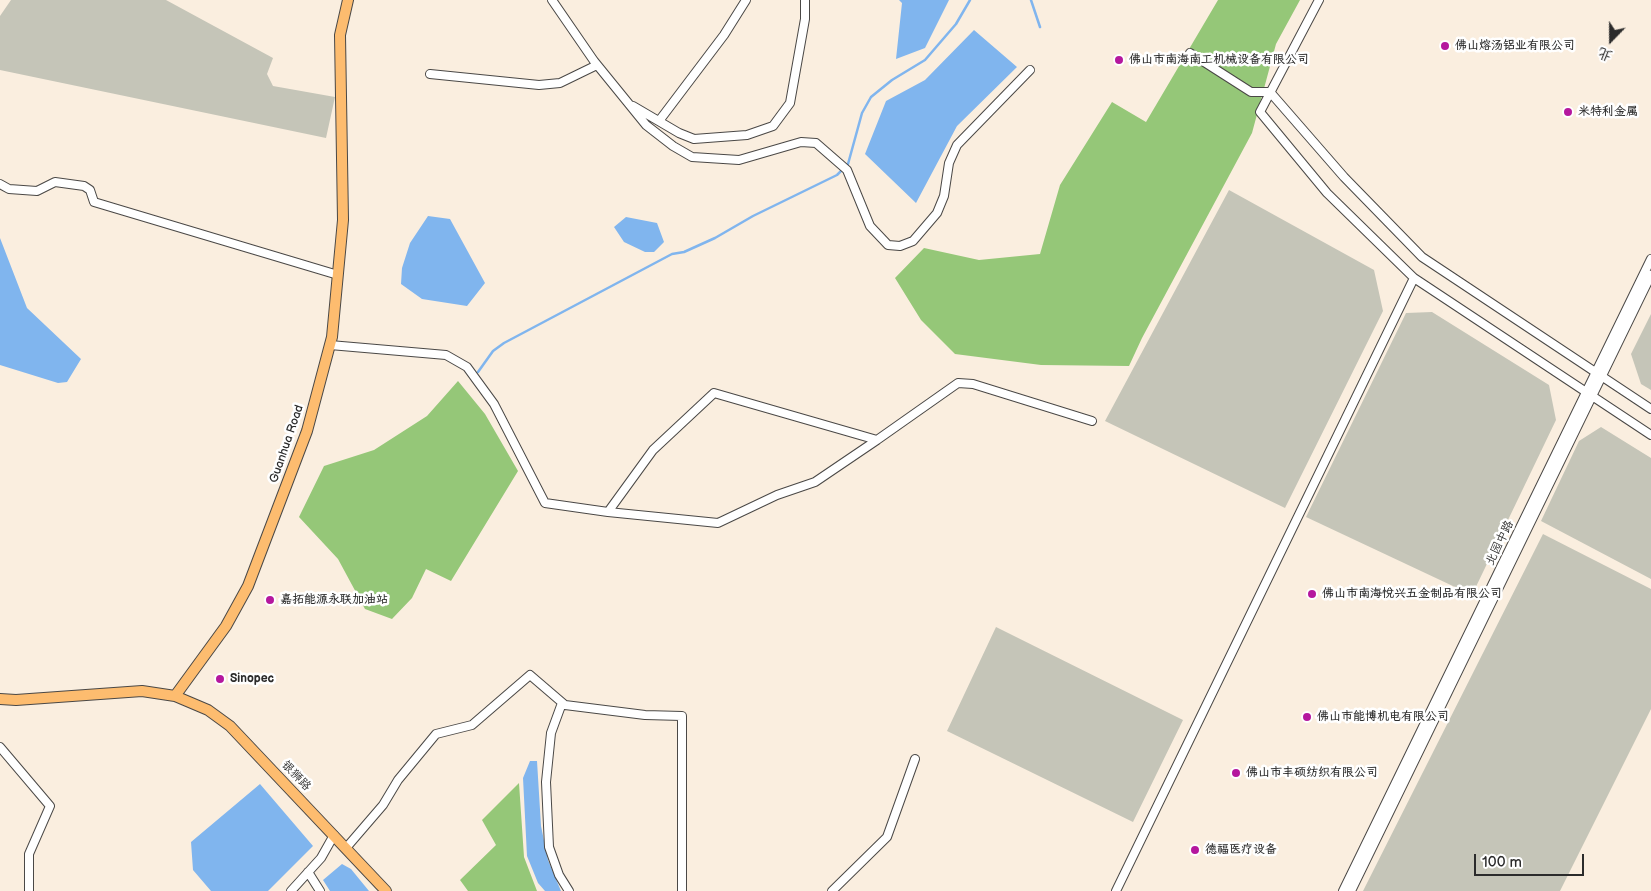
<!DOCTYPE html>
<meta charset="utf-8">
<style>
body{margin:0}
#map{position:relative;width:1651px;height:891px;overflow:hidden;background:#faeedf;font-family:"Balsamiq Sans","LXGW WenKai TC",sans-serif}
canvas{display:block}
.north{position:absolute;left:1586px;top:15px;width:50px;height:50px;-webkit-text-stroke:4px #fff;paint-order:stroke;rotate:202deg;font-size:14px;font-weight:700;line-height:20px;text-align:center;color:#2b2b2b}
.north::after{content:'';display:block;margin:auto;width:18px;height:22px;background:#2b2b2b;clip-path:polygon(50% 0,100% 100%,50% 72%,0 100%)}
.scale{position:absolute;left:1474px;top:854px;width:110px;height:22px;box-sizing:border-box;border:2px solid #2b2b2b;border-top:0;padding-left:6px;font-size:15px;line-height:18px;white-space:nowrap;color:#2b2b2b;-webkit-text-stroke:4px #fff;paint-order:stroke}
</style>
<div id="map">
<canvas width="1651" height="891"></canvas>
<div class="north">北</div>
<div class="scale">100 m</div>
</div>
<script>
const context = document.querySelector('canvas').getContext('2d');
context.lineJoin = 'round';
function paint(path, color) {
  context.fillStyle = color;
  context.fill(path, 'evenodd');
}
function poly(rows) {
  const path = new Path2D();
  for (const r of rows) {
    path.moveTo(r[0], r[1]);
    for (let i = 2; i < r.length; i += 2) path.lineTo(r[i], r[i + 1]);
  }
  return path;
}
function strokePath(path, color, width, dash) {
  context.strokeStyle = color;
  context.lineWidth = width;
  context.lineCap = dash ? 'butt' : 'round';
  context.setLineDash(dash || []);
  context.stroke(path);
}
function drawText(font, color, halo, rows, align = 'center') {
  context.font = font + ' "Balsamiq Sans","LXGW WenKai TC",sans-serif';
  context.lineWidth = 5;
  context.setLineDash([]);
  context.textBaseline = 'middle';
  context.strokeStyle = halo;
  context.fillStyle = color;
  for (const [text, x, y, turn = 0] of rows) {
    context.save();
    context.translate(x, y);
    context.rotate((+turn || 0) * Math.PI / 180);
    context.textAlign = isNaN(turn) ? turn : align;
    if (halo) context.strokeText(text, 0, 0);
    context.fillText(text, 0, 0);
    context.restore();
  }
}
paint(poly([
 [11,0,166,0,273,58,267,74,273,86,335,97,326,138,0,70,0,16],
 [1229,190,1374,270,1383,311,1285,508,1105,421],
 [1432,312,1549,385,1556,420,1472,595,1306,517,1406,313],
 [1651,314,1651,390,1641,384,1631,354],
 [1601,427,1651,458,1651,579,1541,521,1579,441],
 [1543,534,1651,589,1651,709,1560,891,1363,891],
 [996,627,1183,720,1133,822,947,731]
]), '#c5c5b8');
paint(poly([
 [1218,0,1300,0,1276,44,1252,133,1142,338,1129,366,1041,365,955,354,921,320,895,278,924,248,979,260,1040,254,1060,185,1112,102,1146,122],
 [458,381,485,414,518,471,451,581,426,569,412,598,392,619,365,609,338,559,299,517,324,466,374,450,427,416],
 [519,783,524,857,537,891,468,891,460,880,496,845,482,820]
]), '#95c778');
paint(poly([
 [899,0,949,0,925,48,896,59,902,3],
 [974,30,1017,67,957,126,916,203,865,154,886,101,925,80],
 [428,216,450,219,485,283,467,306,422,299,401,284,402,268,410,243],
 [626,217,657,223,664,242,654,252,645,252,624,242,614,227],
 [0,238,27,308,81,359,67,382,58,383,0,365],
 [530,761,537,761,541,826,548,860,561,891,545,891,538,883,527,856,523,778],
 [260,784,313,846,268,891,211,891,193,870,191,842],
 [342,864,351,869,369,891,330,891,323,880]
]), '#80b5ee');
strokePath(poly([
 [1031,0,1040,27],
 [478,372,493,351,504,343,672,254,684,252,715,238,753,216,837,175,848,164,862,113,871,97,892,80,925,60,956,24,970,0]
]), '#80b5ee', 2.5);
const minor = poly([
 [552,0,594,61,646,125,673,146,692,157,739,160,801,142,816,143,847,170,870,226,888,245,900,246,913,241,937,213,944,196,949,163,957,145,1030,70],
 [1319,0,1260,112,1327,193,1414,278,1651,435],
 [1190,53,1251,92,1270,92,1344,177,1422,257,1651,409],
 [430,74,539,85,560,83,597,65],
 [633,106,679,133,694,139,747,135,773,126,790,103,805,19,805,0],
 [659,121,724,35,746,0],
 [0,184,9,189,37,191,55,182,84,186,90,190,94,202,338,275],
 [330,345,446,355,467,367,494,404,545,503,608,512,653,450,714,393,877,440,958,383,973,384,1092,421],
 [608,512,718,523,777,495,815,482,877,440],
 [562,703,551,733,546,782,549,847,559,875,569,891],
 [0,747,50,806,29,854,29,891],
 [346,848,383,805,398,780,436,734,472,725,530,675,565,705,645,715,682,716,682,891],
 [308,872,320,891],
 [291,891,321,858,334,835],
 [832,891,887,837,915,759],
 [1116,891,1414,278],
 [1343,891,1651,259],
 [1351,891,1651,275]
]);
const major = poly([
 [175,696,226,626,248,586,307,431,332,337,343,220,340,35,348,0],
 [0,699,16,700,142,691,175,696,208,710,230,726,386,891]
]);
strokePath(minor, '#4a4846', 10);
strokePath(major, '#4a4846', 12);
strokePath(minor, '#fff', 8);
strokePath(major, '#fdbc6f', 10);
for (const [x, y, r, color] of [
 [1445,46,5,"#b5179e"],
 [1119,60,5,"#b5179e"],
 [1568,112,5,"#b5179e"],
 [1312,594,5,"#b5179e"],
 [270,600,5,"#b5179e"],
 [220,679,5,"#b5179e"],
 [1307,717,5,"#b5179e"],
 [1236,773,5,"#b5179e"],
 [1195,850,5,"#b5179e"]
]) {
  const dot = new Path2D();
  dot.arc(x, y, r, 0, 2 * Math.PI);
  context.fillStyle = color;
  context.fill(dot);
  strokePath(dot, '#fff', 2);
}
drawText('bold 12px', '#2b2b2b', '#fff', [
 ["佛山熔汤铝业有限公司",1455,46],
 ["佛山市南海南工机械设备有限公司",1129,60],
 ["米特利金属",1578,112],
 ["佛山市南海悦兴五金制品有限公司",1322,594],
 ["嘉拓能源永联加油站",280,600],
 ["Sinopec",230,679],
 ["佛山市能博机电有限公司",1317,717],
 ["佛山市丰硕纺织有限公司",1246,773],
 ["德福医疗设备",1205,850]
], 'left');
drawText('12px', '#2b2b2b', '#fff', [
 ["Guanhua Road",287,444,-71],
 ["北园中路",1500,543,-64],
 ["银狮路",296,776,46]
]);
</script>
